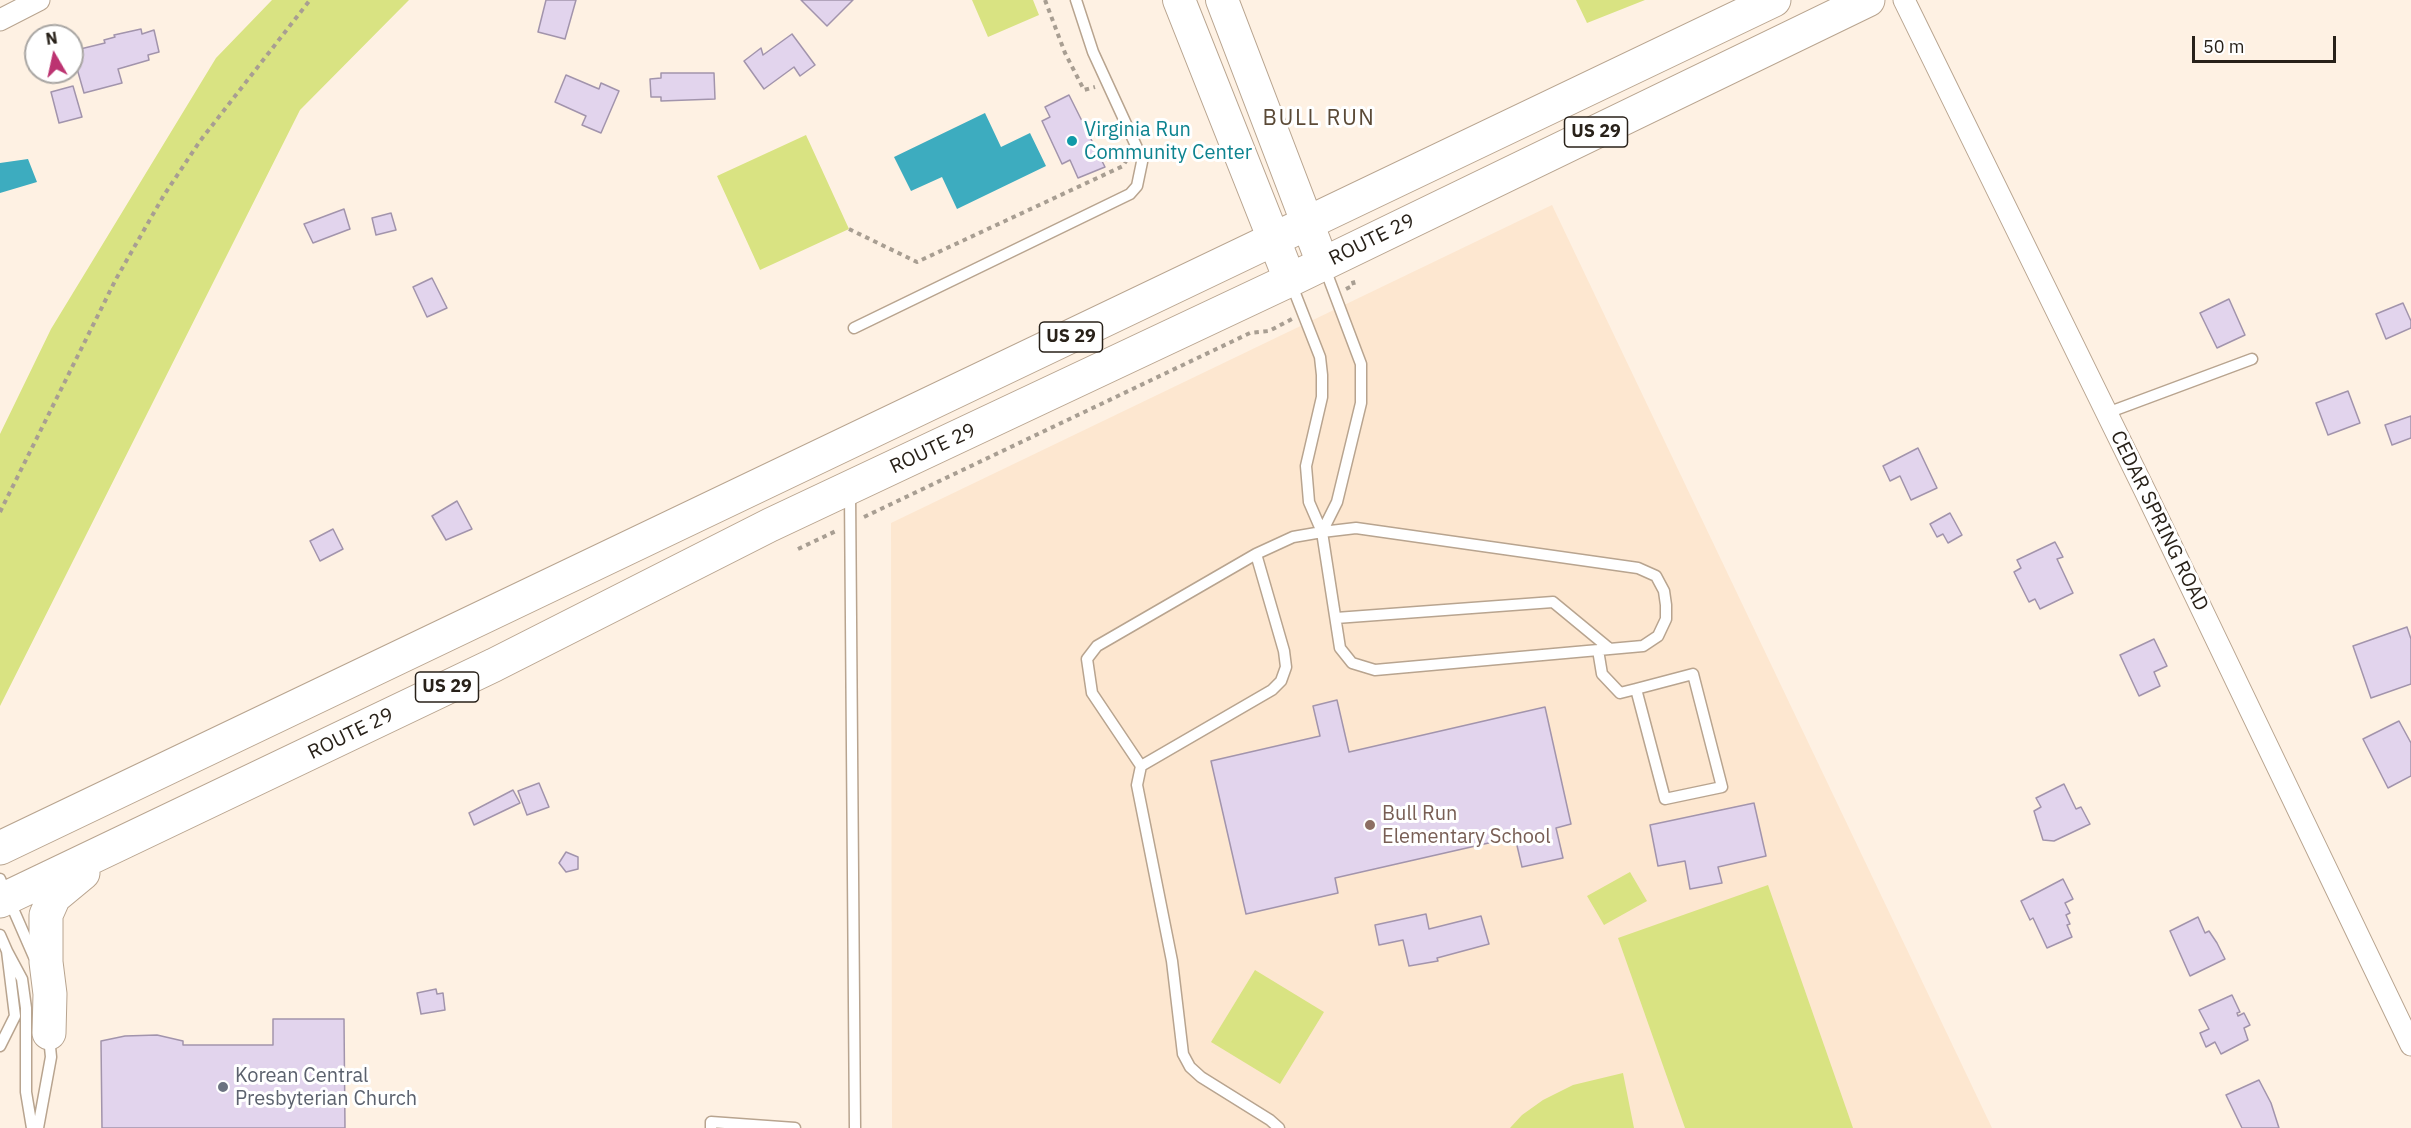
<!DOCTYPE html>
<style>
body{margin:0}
#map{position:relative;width:2411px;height:1128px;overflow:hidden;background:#fef1e3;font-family:"IBM Plex Sans",sans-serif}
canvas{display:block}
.north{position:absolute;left:24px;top:24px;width:60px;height:60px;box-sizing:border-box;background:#fff;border:2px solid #a9a6a3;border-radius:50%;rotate:351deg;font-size:16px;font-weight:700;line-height:24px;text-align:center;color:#282119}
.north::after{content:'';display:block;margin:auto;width:21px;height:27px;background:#bc3371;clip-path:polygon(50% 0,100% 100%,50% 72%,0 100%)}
.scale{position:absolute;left:2192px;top:36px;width:144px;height:27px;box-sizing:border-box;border:3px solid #282119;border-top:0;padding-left:8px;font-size:18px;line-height:21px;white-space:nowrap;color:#282119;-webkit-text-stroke:4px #fff;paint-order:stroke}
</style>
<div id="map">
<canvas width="2411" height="1128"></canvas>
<div class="north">N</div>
<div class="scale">50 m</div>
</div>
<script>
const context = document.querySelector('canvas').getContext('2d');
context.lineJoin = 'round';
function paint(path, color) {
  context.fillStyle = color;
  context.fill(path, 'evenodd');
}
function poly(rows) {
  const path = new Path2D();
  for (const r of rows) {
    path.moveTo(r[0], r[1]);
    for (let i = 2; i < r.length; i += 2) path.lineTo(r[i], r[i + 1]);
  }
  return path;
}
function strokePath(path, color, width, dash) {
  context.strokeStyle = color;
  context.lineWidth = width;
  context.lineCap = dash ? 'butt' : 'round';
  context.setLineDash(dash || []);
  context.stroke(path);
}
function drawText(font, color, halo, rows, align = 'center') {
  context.font = font + ' "IBM Plex Sans",sans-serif';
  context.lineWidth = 6;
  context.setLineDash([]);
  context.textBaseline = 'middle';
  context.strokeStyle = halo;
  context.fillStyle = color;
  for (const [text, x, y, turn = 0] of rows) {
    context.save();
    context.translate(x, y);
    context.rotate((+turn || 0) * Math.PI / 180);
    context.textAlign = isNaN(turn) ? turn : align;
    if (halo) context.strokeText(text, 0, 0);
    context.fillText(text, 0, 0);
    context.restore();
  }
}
paint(poly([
 [1552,205,1992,1128,892,1128,891,523]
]), '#fde7d0');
paint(poly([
 [272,0,409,0,300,110,0,706,0,434,51,329,216,58],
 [972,0,1033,0,1039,15,988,37],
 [1576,0,1645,0,1587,23],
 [806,135,849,229,760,270,717,176],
 [1630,872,1647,901,1604,925,1587,896],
 [1768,885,1853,1128,1685,1128,1618,938],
 [1255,970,1324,1012,1280,1084,1211,1042],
 [1623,1073,1634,1128,1510,1128,1522,1115,1543,1100,1573,1085]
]), '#d9e382');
paint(poly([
 [985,113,1001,147,1030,133,1046,166,957,209,942,177,911,191,894,157],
 [28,159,37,182,0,193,0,163]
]), '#3dacbf');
const building = poly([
 [546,0,576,0,565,39,538,32,546,0],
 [801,0,853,0,827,26,801,0],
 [141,29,142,34,154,30,159,52,148,55,149,60,118,69,122,83,84,93,72,51,105,43,104,40,115,37,114,35,141,29],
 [792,34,815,65,800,76,794,67,764,89,744,61,761,48,763,55,792,34],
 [661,73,714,73,715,99,661,101,661,97,651,97,650,79,661,78,661,73],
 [566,75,599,89,601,83,619,91,601,133,582,125,586,116,555,102,566,75],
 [73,86,82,117,59,123,51,92,73,86],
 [1069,95,1105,167,1078,178,1070,160,1062,164,1042,121,1050,117,1045,107,1069,95],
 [344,209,350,229,313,243,304,224,344,209],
 [391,213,396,230,376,235,372,218,391,213],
 [432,278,447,308,427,317,413,287,432,278],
 [2229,299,2245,335,2217,348,2200,313,2229,299],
 [2403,303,2411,321,2411,328,2386,339,2376,314,2403,303],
 [2348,391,2360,423,2328,435,2316,403,2348,391],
 [2411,416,2411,438,2392,445,2385,425,2411,416],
 [1918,448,1937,488,1911,500,1900,476,1890,481,1883,466,1918,448],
 [457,501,472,529,446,540,432,516,457,501],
 [1950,513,1962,535,1948,543,1943,534,1937,537,1930,524,1950,513],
 [333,529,343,549,320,561,310,541,333,529],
 [2055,542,2063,557,2057,559,2073,593,2040,609,2035,599,2029,602,2014,572,2021,568,2017,560,2055,542],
 [2407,627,2411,639,2411,684,2371,698,2353,646,2407,627],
 [2154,639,2167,666,2154,672,2160,686,2139,696,2120,655,2154,639],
 [1337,700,1349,752,1545,707,1571,824,1556,828,1563,858,1522,867,1515,837,1335,878,1338,893,1246,914,1211,761,1320,736,1313,706,1337,700],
 [2399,721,2411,743,2411,776,2388,788,2363,739,2399,721],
 [539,783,549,807,527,815,518,791,539,783],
 [2064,784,2076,809,2081,807,2090,824,2054,841,2043,840,2034,811,2041,807,2036,798,2064,784],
 [513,790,520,803,474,825,469,813,513,790],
 [1754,803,1766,856,1718,867,1722,883,1690,889,1685,861,1658,866,1650,825,1754,803],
 [566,852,578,857,578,869,566,872,559,863,566,852],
 [2063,879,2073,899,2065,903,2070,913,2066,915,2070,924,2067,925,2072,937,2047,948,2033,918,2030,920,2021,901,2063,879],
 [1426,914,1429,929,1481,916,1489,944,1437,958,1438,961,1409,966,1403,940,1379,945,1375,925,1426,914],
 [2198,917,2205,933,2209,931,2217,943,2225,959,2190,976,2170,931,2198,917],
 [436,989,437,994,443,993,445,1010,421,1014,417,993,436,989],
 [2232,995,2240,1012,2237,1013,2238,1016,2244,1013,2250,1025,2244,1028,2248,1040,2221,1054,2215,1042,2206,1047,2200,1033,2209,1029,2199,1010,2232,995],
 [273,1019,344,1019,345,1128,102,1128,101,1041,125,1036,157,1035,183,1041,183,1045,273,1045,273,1019],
 [2259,1080,2271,1103,2279,1128,2242,1128,2226,1095,2259,1080]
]);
paint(building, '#e2d4ed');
strokePath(building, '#a294ac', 1.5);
const service = poly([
 [854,328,1130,194,1137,186,1142,162,1138,150,1093,52,1076,0],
 [2107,413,2252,359],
 [850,492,855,1128],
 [1322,532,1337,502,1361,403,1361,364,1324,266],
 [1336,618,1553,602,1610,649],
 [1598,650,1602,674,1620,693,1636,689,1693,674,1722,787,1665,799,1636,689],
 [1141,766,1272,690,1281,681,1286,667,1284,651,1256,554],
 [0,879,34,957],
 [0,935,7,951,15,1016,0,1046],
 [7,951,22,979,26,1008,26,1092,32,1128],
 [38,1128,51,1057,49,1037],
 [711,1128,711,1122,795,1128],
 [1279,1128,1270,1120,1201,1077,1190,1067,1183,1054,1172,961,1137,785,1141,766,1092,693,1087,659,1097,646,1256,554,1293,537,1322,532,1356,528,1638,568,1656,576,1664,591,1666,605,1666,619,1658,636,1643,646,1375,670,1352,663,1340,648,1322,532,1309,502,1306,466,1322,397,1322,375,1320,357,1291,283]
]);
const minor = poly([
 [1904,0,2145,491,2411,1045],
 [0,20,39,0]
]);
const secondary = poly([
 [1179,0,1290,280],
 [1222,0,1323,264]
]);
const primary = poly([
 [0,848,1774,0],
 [0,901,494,665,770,525,1290,280,1868,0],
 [49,1033,50,994,46,962,46,915,54,897,83,873]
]);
strokePath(service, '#b8a48f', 13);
strokePath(minor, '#b8a48f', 23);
strokePath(secondary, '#b8a48f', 34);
strokePath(primary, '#b8a48f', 35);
strokePath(poly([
 [1045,0,1065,53,1084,90,1095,87],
 [849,229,917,262,1123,166,1126,161],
 [1346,289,1354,285,1352,278],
 [0,512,116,279,164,195,200,141,310,0],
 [864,517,1250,333,1269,331,1292,319],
 [798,549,836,531]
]), '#a89e92', 4, [4.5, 4.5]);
strokePath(service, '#fff', 10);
strokePath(minor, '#fff', 21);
strokePath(secondary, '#fff', 32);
strokePath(primary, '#fff', 33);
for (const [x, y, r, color] of [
 [1072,141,6,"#0f9aa8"],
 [1370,825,6,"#8d6e63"],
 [223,1087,6,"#6b7280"]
]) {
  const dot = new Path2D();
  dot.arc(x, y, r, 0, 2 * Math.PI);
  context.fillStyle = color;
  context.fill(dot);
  strokePath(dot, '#fff', 2);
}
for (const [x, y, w] of [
 [1596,132,63],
 [1071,337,63],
 [447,687,63]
]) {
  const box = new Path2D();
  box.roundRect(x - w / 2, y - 15, w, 30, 4.5);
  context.fillStyle = '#fff';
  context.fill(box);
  strokePath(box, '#282119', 1.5);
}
drawText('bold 18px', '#282119', null, [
 ["US 29",1596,132],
 ["US 29",1071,337],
 ["US 29",447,687]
]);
drawText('20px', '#0d838f', '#fff', [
 ["Virginia Run",1084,130],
 ["Community Center",1084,153]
], 'left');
drawText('20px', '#282119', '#fff', [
 ["ROUTE 29",1372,240,-26],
 ["ROUTE 29",933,449,-25],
 ["CEDAR SPRING ROAD",2159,521,64],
 ["ROUTE 29",351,734,-26]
]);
drawText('20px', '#785e54', '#fff', [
 ["Bull Run",1382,814],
 ["Elementary School",1382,837]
], 'left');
drawText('20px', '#5b616d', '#fff', [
 ["Korean Central",235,1076],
 ["Presbyterian Church",235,1099]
], 'left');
context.letterSpacing = '1.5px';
drawText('22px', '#5b4a37', '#fff', [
 ["BULL RUN",1319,119]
]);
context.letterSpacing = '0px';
</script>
